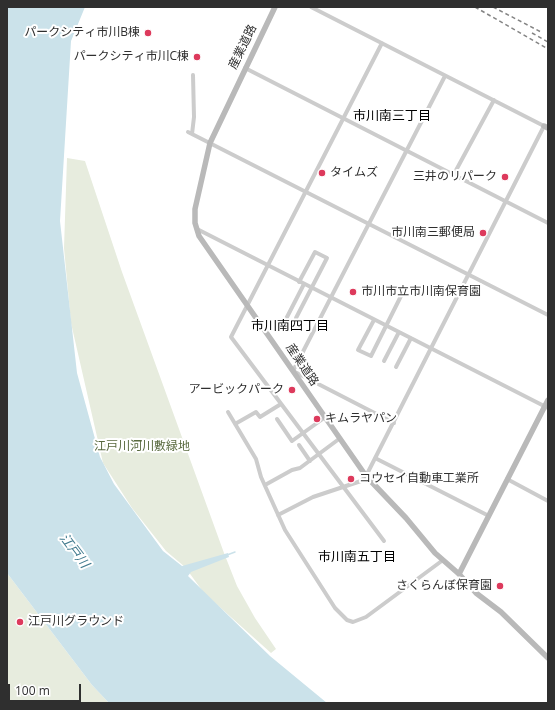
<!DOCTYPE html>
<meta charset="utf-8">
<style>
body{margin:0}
#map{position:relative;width:555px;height:710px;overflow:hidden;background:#fff;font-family:"Open Sans",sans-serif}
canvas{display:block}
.frame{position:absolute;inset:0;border:8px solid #2f2f2f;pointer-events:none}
.scale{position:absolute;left:8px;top:684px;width:73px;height:18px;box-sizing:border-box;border:2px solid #2f2f2f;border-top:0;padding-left:5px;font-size:12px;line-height:14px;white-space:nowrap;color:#2f2f2f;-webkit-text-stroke:3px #fff;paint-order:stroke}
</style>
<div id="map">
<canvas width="555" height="710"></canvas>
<div class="frame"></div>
<div class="scale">100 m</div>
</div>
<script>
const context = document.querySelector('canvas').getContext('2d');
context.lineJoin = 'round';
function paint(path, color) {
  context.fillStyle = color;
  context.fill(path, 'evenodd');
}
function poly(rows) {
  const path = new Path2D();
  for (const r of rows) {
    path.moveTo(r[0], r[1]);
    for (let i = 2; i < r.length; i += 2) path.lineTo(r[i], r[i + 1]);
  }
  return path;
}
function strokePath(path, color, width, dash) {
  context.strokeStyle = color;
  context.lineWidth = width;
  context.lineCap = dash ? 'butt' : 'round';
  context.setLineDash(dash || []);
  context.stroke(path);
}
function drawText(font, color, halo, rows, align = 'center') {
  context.font = font + ' "Open Sans","Noto Sans JP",sans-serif';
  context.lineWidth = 4;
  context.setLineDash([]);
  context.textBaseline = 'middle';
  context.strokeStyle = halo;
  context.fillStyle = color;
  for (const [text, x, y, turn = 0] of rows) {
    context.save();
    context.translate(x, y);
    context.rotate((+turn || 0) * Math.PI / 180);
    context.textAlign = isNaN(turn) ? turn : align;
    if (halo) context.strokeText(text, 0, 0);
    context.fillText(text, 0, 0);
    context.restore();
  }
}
paint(poly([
 [67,158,85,161,122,272,224,553,237,586,255,618,276,649,271,653,204,593,185,567,166,551,132,508,103,463,71,323,64,248],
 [7,573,92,685,109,703,7,703]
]), '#e7ecde');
paint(poly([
 [7,7,85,7,71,41,60,221,77,373,100,457,114,484,163,551,182,566,228,553,229,557,191,572,188,576,270,656,327,703,109,703,92,685,7,573]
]), '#cbe2ea');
strokePath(poly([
 [227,555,235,552]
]), '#cbe2ea', 1.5);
strokePath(poly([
 [382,43,231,337,384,541],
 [245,68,548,223],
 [188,132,548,315],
 [192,134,194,117,193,75],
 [454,174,494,100],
 [197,229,548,408],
 [296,318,327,258,315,252,299,282],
 [286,319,304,284],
 [374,320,358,350,371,356,401,296],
 [384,361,399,332],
 [396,367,411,338],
 [228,412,256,459,261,477,285,530,335,608,347,620,353,622,366,617,443,560],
 [277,419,292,441,324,418],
 [394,423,293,371,445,76],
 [235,424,256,412,260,417,281,404],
 [299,445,310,461],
 [375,458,489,516],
 [507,479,548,501],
 [265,485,292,470,300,468,339,439],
 [278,515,313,497,361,481,366,476,544,126,311,7]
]), '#ccc', 4);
strokePath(poly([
 [275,7,210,143,195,209,195,223,199,236,366,476,406,518,435,553,459,574,476,593,501,612,548,658],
 [544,126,548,128],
 [459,574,548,400]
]), '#b9b9b9', 5.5);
strokePath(poly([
 [475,7,548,49],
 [493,7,541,32],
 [532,33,548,42]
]), '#848484', 1.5, [4, 3]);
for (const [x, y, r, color] of [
 [148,33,4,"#dd3a5c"],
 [197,57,4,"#dd3a5c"],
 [322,173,4,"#dd3a5c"],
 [505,177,4,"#dd3a5c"],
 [483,233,4,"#dd3a5c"],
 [353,292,4,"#dd3a5c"],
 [292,390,4,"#dd3a5c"],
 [317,419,4,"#dd3a5c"],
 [351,479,4,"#dd3a5c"],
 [500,586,4,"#dd3a5c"],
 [20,622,4,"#dd3a5c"]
]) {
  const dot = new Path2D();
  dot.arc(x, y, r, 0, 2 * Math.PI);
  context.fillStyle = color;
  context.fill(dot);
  strokePath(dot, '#fff', 1.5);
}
drawText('12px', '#2f2f2f', '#fff', [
 ["パークシティ市川B棟",140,33],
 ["パークシティ市川C棟",189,57],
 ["タイムズ",330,173,"left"],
 ["三井のリパーク",497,177],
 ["市川南三郵便局",475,233],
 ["市川市立市川南保育園",361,292,"left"],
 ["アービックパーク",284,390],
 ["キムラヤパン",325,419,"left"],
 ["コウセイ自動車工業所",359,479,"left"],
 ["さくらんぼ保育園",492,586],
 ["江戸川グラウンド",28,622,"left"]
], 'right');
drawText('12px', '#2f2f2f', '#fff', [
 ["産業道路",243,47,-64],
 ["産業道路",302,365,56]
]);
drawText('12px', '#58693e', '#fff', [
 ["江戸川河川敷緑地",142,447]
]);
drawText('13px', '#000', '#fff', [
 ["市川南三丁目",392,116],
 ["市川南四丁目",290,326],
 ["市川南五丁目",357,557]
]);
drawText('italic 13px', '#417a8e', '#fff', [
 ["江戸川",74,551,53]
]);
</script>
